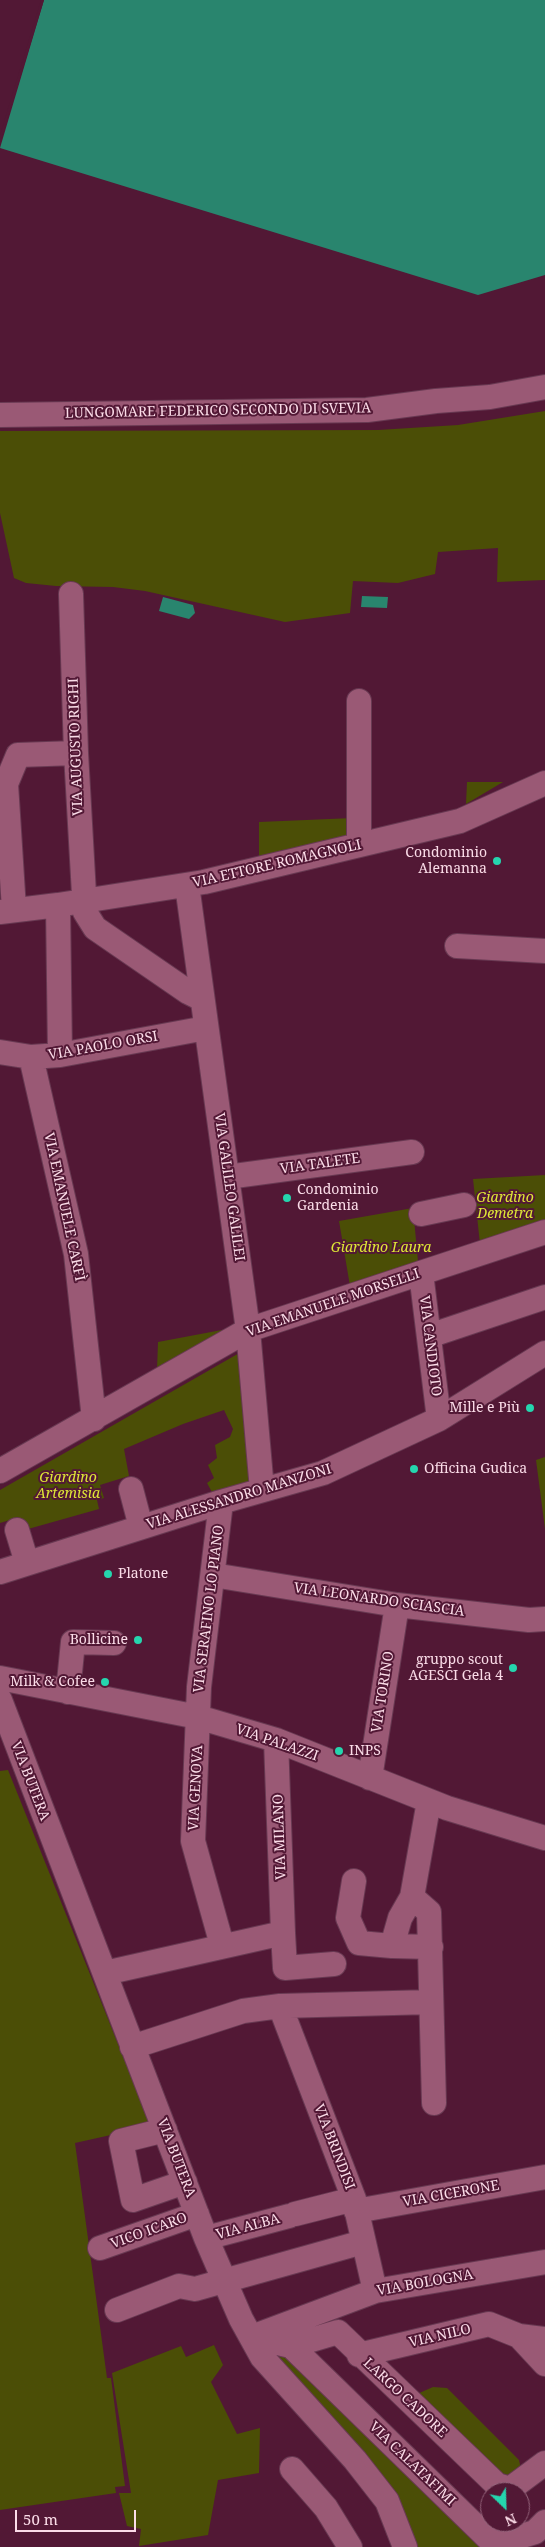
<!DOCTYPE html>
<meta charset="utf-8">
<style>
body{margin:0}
#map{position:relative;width:545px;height:2547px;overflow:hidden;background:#521835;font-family:"Noto Serif",serif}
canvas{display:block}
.north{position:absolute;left:480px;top:2482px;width:50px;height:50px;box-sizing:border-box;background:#521835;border:1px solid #96667d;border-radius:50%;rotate:156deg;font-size:14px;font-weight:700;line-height:20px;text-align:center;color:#fbdce8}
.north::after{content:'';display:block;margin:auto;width:18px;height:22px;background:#25d5ae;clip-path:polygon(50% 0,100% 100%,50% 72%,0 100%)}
.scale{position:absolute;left:15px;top:2510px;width:121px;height:22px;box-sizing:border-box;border:2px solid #fbdce8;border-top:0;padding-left:6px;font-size:15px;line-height:18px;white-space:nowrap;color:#fbdce8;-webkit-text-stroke:4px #521835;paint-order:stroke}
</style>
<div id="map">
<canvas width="545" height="2547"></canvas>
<div class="north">N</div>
<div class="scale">50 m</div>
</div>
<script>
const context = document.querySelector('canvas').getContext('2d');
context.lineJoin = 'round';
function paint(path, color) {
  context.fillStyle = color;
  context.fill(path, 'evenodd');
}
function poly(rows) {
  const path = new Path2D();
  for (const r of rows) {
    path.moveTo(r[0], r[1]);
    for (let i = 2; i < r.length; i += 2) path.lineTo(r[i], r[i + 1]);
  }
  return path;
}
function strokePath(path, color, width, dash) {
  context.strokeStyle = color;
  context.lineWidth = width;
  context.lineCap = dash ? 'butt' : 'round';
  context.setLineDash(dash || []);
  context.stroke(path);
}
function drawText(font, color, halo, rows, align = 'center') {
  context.font = font + ' "Noto Serif",serif';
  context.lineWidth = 4;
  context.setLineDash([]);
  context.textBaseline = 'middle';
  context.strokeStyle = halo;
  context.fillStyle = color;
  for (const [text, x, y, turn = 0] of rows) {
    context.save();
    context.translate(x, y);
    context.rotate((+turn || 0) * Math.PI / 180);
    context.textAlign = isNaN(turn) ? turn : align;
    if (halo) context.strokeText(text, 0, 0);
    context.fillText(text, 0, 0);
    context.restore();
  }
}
paint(poly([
 [545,411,545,580,497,582,498,548,438,552,435,574,398,583,353,581,350,613,285,622,145,591,113,587,56,586,26,583,14,578,0,513,0,431,378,430,458,425],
 [467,782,503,782,466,804],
 [353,818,353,834,259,856,259,822],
 [545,1175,545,1226,480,1244,473,1179],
 [413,1208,419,1272,351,1292,339,1221],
 [227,1329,157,1370,158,1342],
 [241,1352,253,1485,213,1494,207,1483,214,1478,208,1465,217,1458,215,1445,230,1437,233,1429,224,1410,183,1424,124,1449,129,1476,100,1485,104,1498,97,1500,99,1509,21,1531,10,1520,0,1523,0,1490],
 [545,1457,545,1529,536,1460],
 [8,1770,151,2126,75,2143,107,2378,111,2378,125,2486,115,2487,116,2493,0,2510,0,1771],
 [214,2345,223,2365,211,2382,237,2434,260,2428,259,2473,218,2480,208,2535,139,2546,141,2529,127,2526,119,2493,131,2493,112,2373,181,2346,186,2357],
 [288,2352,484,2547,417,2547,393,2488,277,2363,280,2355],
 [433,2387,447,2388,519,2460,522,2474,501,2479,417,2394]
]), '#4b4e06');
paint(poly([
 [44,0,545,0,545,275,478,295,0,148],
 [362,596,388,597,387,608,361,607],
 [163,597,193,605,195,613,189,619,159,611]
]), '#29856e');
paint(poly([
 [41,0,44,0,0,144,0,135]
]), '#521835');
const minor = poly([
 [0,415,367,410,436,401,490,397,545,387],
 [71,594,76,753,85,912,95,928,188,992,202,999],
 [359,701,359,845],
 [187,885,248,1330,262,1490],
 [58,905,60,1055],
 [14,909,6,784,18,755,76,753],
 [0,912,58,905,204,882,460,821,545,783],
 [457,946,545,951],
 [0,1052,31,1057,60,1055,206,1028],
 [31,1057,76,1254,94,1419],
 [227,1177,412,1152],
 [421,1214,464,1205],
 [421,1273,439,1419],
 [429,1336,545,1297],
 [0,1471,248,1330,545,1232],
 [131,1489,141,1527],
 [221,1502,199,1687,193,1841,222,1945],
 [17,1530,27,1563],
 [0,1572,221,1502,323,1473,439,1419,545,1353],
 [213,1575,397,1605,529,1620,545,1619],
 [0,1678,198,1717,276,1740,447,1808,545,1838],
 [68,1692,73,1642,114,1643],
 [0,1700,206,2238,241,2319,262,2357,355,2460,387,2501,405,2547],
 [370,1778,397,1605],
 [429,1801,412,1897,429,1912,434,2103],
 [354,1881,348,1918,359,1943,392,1946],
 [412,1897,400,1918,392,1946,431,1947],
 [283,1933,285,1968,334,1964],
 [105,1973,283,1933,276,1740],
 [280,2006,354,2199,375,2291],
 [132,2047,243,2011,280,2006,431,2002],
 [165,2130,121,2141,133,2200,185,2182],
 [356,2211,545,2177],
 [295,2214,354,2199],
 [206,2238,289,2216],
 [100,2248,197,2214],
 [117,2310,179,2286,195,2289,363,2242],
 [519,2336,545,2364],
 [252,2337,291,2346,338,2332,497,2485,510,2489,545,2463],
 [252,2337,375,2291,545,2262],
 [291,2346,490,2540,516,2538,535,2532,545,2522],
 [359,2355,489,2324,519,2336,545,2339],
 [292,2469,326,2508,350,2547]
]);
strokePath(minor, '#683952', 26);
strokePath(minor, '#9a5975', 24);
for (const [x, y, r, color] of [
 [497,861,5,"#25d5ae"],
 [287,1198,5,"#25d5ae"],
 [530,1408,5,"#25d5ae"],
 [414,1469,5,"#25d5ae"],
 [108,1574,5,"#25d5ae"],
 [138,1640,5,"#25d5ae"],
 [513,1668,5,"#25d5ae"],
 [105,1682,5,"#25d5ae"],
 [339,1751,5,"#25d5ae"]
]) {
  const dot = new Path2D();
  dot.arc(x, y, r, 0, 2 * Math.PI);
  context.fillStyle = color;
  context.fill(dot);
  strokePath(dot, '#521835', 2);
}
drawText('14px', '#fbdce8', '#521835', [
 ["LUNGOMARE FEDERICO SECONDO DI SVEVIA",218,411,-1],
 ["VIA AUGUSTO RIGHI",76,747,-92],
 ["VIA ETTORE ROMAGNOLI",277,864,-13],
 ["VIA PAOLO ORSI",103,1046,-10],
 ["VIA TALETE",320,1164,-8],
 ["VIA GALILEO GALILEI",229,1187,82],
 ["VIA EMANUELE CARFÌ",64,1207,78],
 ["VIA EMANUELE MORSELLI",333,1303,-19],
 ["VIA CANDIOTO",430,1346,83],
 ["VIA ALESSANDRO MANZONI",239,1497,-17],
 ["VIA LEONARDO SCIASCIA",379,1600,8],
 ["VIA SERAFINO LO PIANO",209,1609,-83],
 ["VIA TORINO",383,1692,-81],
 ["VIA PALAZZI",277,1743,19],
 ["VIA BUTERA",30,1781,69],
 ["VIA GENOVA",196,1788,-87],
 ["VIA MILANO",280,1837,-92],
 ["VIA BRINDISI",334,2147,69],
 ["VIA BUTERA",176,2158,69],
 ["VIA CICERONE",451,2194,-10],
 ["VIA ALBA",248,2227,-15],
 ["VICO ICARO",149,2231,-20],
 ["VIA BOLOGNA",425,2283,-10],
 ["VIA NILO",440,2336,-13],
 ["LARGO CADORE",405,2398,43],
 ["VIA CALATAFIMI",412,2464,44]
]);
drawText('14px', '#fbdce8', '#521835', [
 ["Condominio",487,853],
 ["Alemanna",487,869],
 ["Condominio",297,1190,"left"],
 ["Gardenia",297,1206,"left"],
 ["Mille e Più",520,1408],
 ["Officina Gudica",424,1469,"left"],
 ["Platone",118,1574,"left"],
 ["Bollicine",128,1640],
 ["gruppo scout",503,1660],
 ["AGESCI Gela 4",503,1676],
 ["Milk & Cofee",95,1682],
 ["INPS",349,1751,"left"]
], 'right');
drawText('italic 14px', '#dee836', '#521835', [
 ["Giardino",505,1198],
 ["Demetra",505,1214],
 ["Giardino Laura",381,1248],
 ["Giardino",68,1478],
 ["Artemisia",68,1494]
]);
</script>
